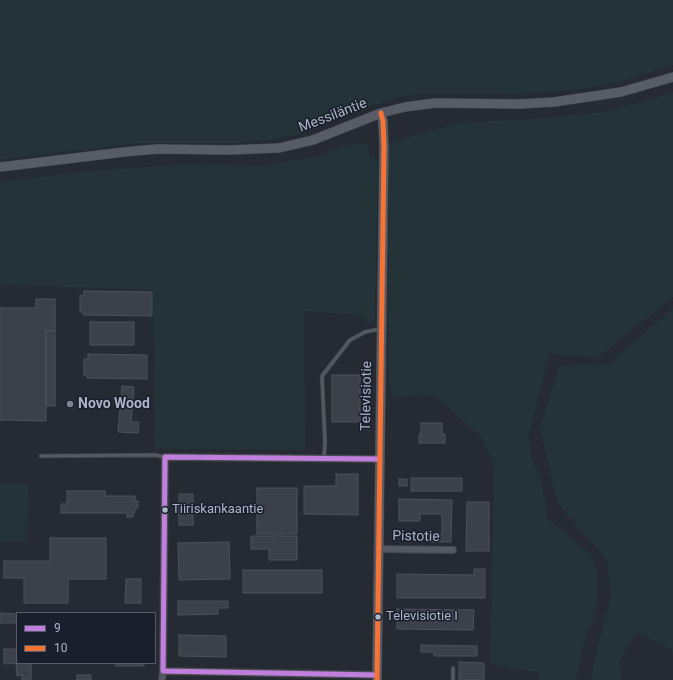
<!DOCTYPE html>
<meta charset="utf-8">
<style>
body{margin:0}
#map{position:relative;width:673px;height:680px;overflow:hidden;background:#262a32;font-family:Roboto,sans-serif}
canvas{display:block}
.legend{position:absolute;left:16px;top:612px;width:140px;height:52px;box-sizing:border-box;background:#191f2d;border:1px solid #545b6a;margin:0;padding:5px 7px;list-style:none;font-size:12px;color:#adb4c5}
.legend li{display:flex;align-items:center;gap:8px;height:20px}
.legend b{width:20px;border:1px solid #545b6a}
</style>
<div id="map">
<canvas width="673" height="680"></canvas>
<ul class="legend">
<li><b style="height:5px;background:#c07fdc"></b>9</li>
<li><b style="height:5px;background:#f57335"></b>10</li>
</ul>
</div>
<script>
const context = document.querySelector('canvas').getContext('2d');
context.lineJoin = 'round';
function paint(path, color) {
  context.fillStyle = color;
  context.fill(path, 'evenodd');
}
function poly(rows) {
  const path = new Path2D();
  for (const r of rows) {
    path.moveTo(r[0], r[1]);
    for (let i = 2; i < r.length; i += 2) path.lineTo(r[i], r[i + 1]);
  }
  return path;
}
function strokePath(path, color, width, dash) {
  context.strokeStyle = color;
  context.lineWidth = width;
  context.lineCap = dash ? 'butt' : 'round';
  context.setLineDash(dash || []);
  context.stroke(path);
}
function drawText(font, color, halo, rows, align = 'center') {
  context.font = font + ' Roboto,sans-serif';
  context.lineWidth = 3;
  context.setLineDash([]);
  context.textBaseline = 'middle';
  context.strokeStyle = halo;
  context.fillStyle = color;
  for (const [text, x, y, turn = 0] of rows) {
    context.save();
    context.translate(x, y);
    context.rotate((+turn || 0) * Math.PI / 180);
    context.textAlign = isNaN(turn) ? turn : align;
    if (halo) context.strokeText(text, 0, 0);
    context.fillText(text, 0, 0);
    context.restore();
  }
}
paint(poly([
 [0,0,673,0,673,65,619,82,582,89,522,94,408,95,371,106,302,134,271,140,242,143,140,143,0,160],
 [673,93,673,297,598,357,550,354,529,433,531,457,542,480,547,519,564,531,592,556,598,573,598,589,595,617,585,638,576,680,538,680,538,672,508,668,490,663,494,464,481,437,434,395,391,397,388,364,389,144,456,123,487,121,535,119,603,112],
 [367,142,370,157,378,160,375,321,370,324,366,323,361,315,304,311,305,450,155,449,153,290,0,285,0,183,12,180,99,170,192,164,259,166,320,156,340,147],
 [673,308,673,654,671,650,637,632,619,662,622,677,620,680,591,680,593,664,611,596,607,560,557,503,540,428,559,366,609,364],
 [0,484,29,484,27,542,0,542]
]), '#233338');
const building = poly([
 [84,291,152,292,152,316,83,315,83,312,80,312,80,295,84,296,84,291],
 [36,299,55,299,55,331,46,331,46,421,0,420,0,308,36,308,36,299],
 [90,322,134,322,134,345,90,345,90,322],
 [46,331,55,331,55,406,46,406,46,331],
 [88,354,147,355,147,379,87,378,87,376,84,375,84,359,88,359,88,354],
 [332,375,360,375,360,422,332,422,332,375],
 [122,386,134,387,131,422,139,422,138,433,118,432,122,386],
 [421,423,442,423,442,434,445,434,445,443,419,443,419,434,421,434,421,423],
 [336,474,358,474,358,515,304,514,304,486,336,486,336,474],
 [411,478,462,478,462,491,411,491,411,478],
 [399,479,407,479,407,486,399,486,399,479],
 [257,488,297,488,297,534,280,534,280,536,297,536,297,560,269,560,269,549,251,549,251,536,275,536,275,534,257,534,257,488],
 [67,491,105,491,105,496,135,496,135,501,138,501,138,508,135,508,135,513,133,513,133,517,127,517,127,513,61,513,61,504,67,504,67,491],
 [179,494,193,494,193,525,179,525,179,494],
 [399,499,452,500,451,542,427,542,427,533,442,534,442,514,420,514,420,521,399,521,399,499],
 [467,502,489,502,489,551,466,551,467,502],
 [50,538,106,538,106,579,68,579,68,603,24,603,24,578,4,578,4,561,50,561,50,538],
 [229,542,230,579,179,580,178,543,229,542],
 [474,569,485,569,485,598,397,598,397,574,474,575,474,569],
 [243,570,322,570,322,593,243,593,243,570],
 [126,579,141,579,141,603,125,603,126,579],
 [178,601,228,601,228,608,218,608,218,614,178,615,178,601],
 [397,609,474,610,473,630,397,629,397,609],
 [0,613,17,614,17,623,0,623,0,613],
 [179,635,226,636,226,657,179,656,179,635],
 [421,645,477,646,477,656,434,656,434,652,421,652,421,645],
 [4,649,17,649,17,663,31,663,31,680,22,680,22,675,17,676,16,663,4,664,4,649],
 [459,662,484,663,484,680,459,680,459,662],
 [116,663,144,663,144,666,116,666,116,663],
 [77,675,91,675,91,680,77,680,77,675]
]);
paint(building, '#3c4049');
strokePath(building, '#4d515a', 1);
const lane = poly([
 [41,456,155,455,165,457],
 [324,458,325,442,322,376,350,340,365,332,380,329],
 [453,680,453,668]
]);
const street = poly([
 [379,549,453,550],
 [377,675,163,671,165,457,379,459],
 [162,680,163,671]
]);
const secondary = poly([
 [0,167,124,152,157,149,229,150,279,148,313,140,381,113,405,107,435,103,520,104,554,102,621,92,673,77],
 [377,680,384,147,383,121,381,113]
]);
strokePath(lane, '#44464d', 4.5);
strokePath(street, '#44464d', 8);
strokePath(secondary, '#44464d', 10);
strokePath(lane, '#545860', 3);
strokePath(street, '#545860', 6);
strokePath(secondary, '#585c66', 9);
strokePath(poly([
 [377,675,163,671,165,457,379,459]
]), '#c07fdc', 5);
strokePath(poly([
 [377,680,384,147,383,121,381,113]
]), '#f57335', 5);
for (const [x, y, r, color] of [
 [70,404,4,"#7e8492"],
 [165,510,3.5,"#adb4c5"],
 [378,617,3.5,"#adb4c5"]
]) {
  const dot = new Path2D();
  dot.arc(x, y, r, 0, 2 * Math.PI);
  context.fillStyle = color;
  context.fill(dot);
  strokePath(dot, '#191f2d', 1.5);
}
drawText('13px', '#adb4c5', '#191f2d', [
 ["Tiiriskankaantie",172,510],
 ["Televisiotie I",386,617]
], 'left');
drawText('14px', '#adb4c5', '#191f2d', [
 ["Messiläntie",333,116,-21],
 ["Televisiotie",367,396,-89],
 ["Pistotie",416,537,1]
]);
drawText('bold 14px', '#adb4c5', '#191f2d', [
 ["Novo Wood",78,404]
], 'left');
</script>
